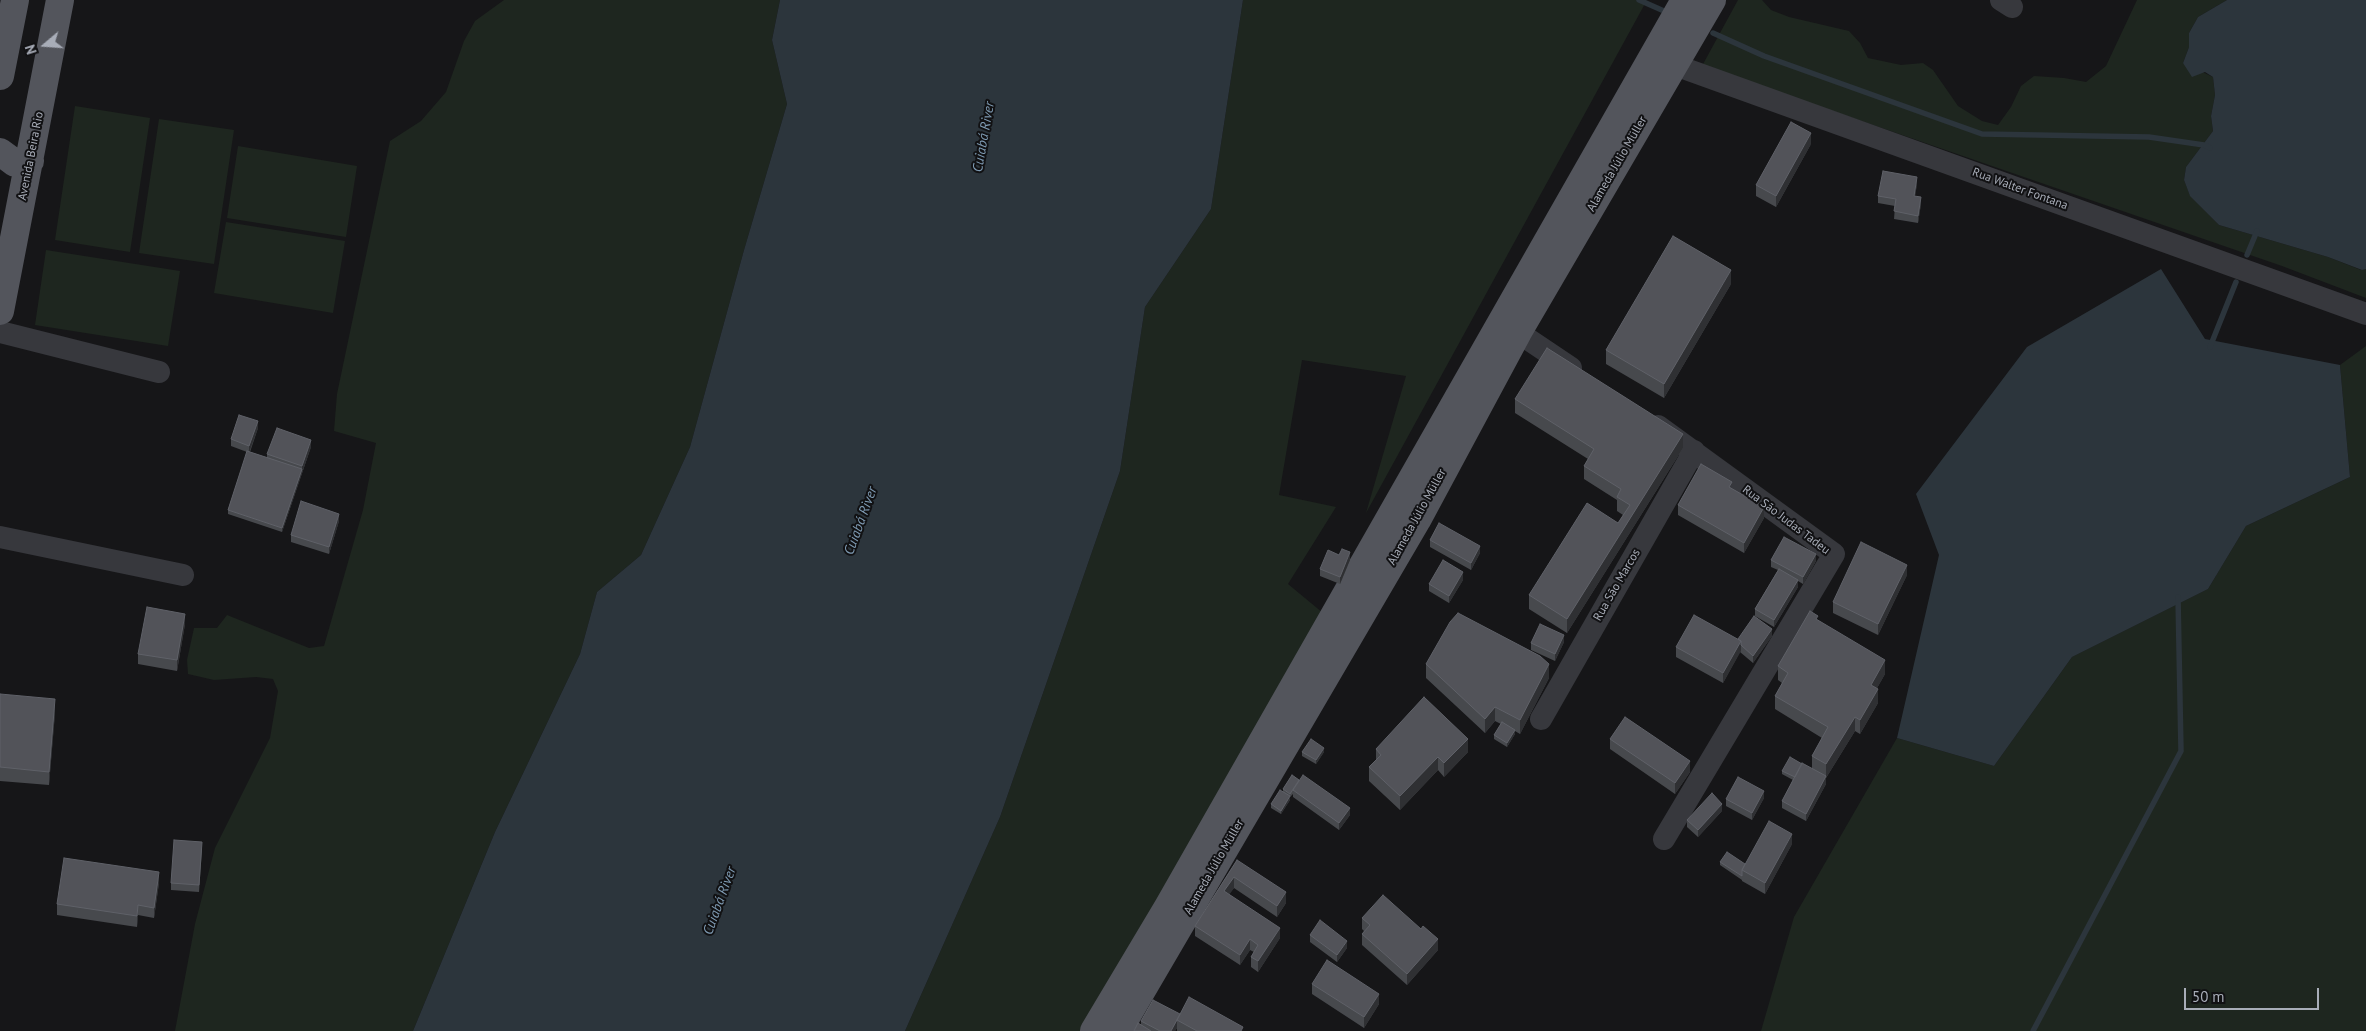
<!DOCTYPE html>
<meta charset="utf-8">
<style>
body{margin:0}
#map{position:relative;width:2366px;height:1031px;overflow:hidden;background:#161618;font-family:"PT Sans",sans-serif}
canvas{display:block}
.north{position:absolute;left:20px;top:20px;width:50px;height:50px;-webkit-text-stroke:4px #111113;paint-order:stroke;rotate:252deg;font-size:14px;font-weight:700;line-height:20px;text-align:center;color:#a8adb8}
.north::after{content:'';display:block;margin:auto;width:18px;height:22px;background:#a8adb8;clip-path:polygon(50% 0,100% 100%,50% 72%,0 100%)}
.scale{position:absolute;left:2184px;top:988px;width:135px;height:22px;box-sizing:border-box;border:2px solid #a8adb8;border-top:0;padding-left:6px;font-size:15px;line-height:18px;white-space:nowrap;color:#a8adb8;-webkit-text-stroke:4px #111113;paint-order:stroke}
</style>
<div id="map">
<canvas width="2366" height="1031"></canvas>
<div class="north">N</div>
<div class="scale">50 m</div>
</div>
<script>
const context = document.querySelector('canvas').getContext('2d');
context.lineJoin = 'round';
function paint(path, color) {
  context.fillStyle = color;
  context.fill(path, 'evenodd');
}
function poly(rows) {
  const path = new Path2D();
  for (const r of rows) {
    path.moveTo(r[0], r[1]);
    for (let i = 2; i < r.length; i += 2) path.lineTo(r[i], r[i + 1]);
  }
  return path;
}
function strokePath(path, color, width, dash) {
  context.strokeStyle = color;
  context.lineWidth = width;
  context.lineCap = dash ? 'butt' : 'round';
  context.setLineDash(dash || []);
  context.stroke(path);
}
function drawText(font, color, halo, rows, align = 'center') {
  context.font = font + ' "PT Sans",sans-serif';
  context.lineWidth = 4;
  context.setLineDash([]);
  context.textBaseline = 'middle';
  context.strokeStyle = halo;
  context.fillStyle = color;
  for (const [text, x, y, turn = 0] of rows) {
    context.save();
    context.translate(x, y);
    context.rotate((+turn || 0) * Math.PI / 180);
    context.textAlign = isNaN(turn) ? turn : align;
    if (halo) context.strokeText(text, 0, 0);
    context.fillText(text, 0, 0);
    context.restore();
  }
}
paint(poly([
 [504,0,780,0,772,40,787,104,744,250,690,447,641,555,597,592,580,654,495,832,413,1031,175,1031,195,924,215,848,270,738,278,691,273,679,256,677,214,680,188,674,187,660,194,628,217,628,227,615,309,648,324,646,363,510,376,443,334,431,337,394,390,141,421,121,446,92,464,41,475,21],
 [1243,0,1647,0,1366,513,1406,376,1302,360,1279,495,1336,507,1288,584,1323,613,1082,1031,905,1031,1000,817,1120,471,1145,307,1211,209],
 [1738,0,1762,0,1771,10,1789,17,1849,31,1860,43,1868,58,1901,65,1923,63,1933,70,1958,106,1982,121,1998,125,2011,107,2021,86,2034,76,2064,78,2086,82,2106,66,2137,0,2227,0,2198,17,2189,33,2189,47,2183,63,2213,77,2215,95,2211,116,2213,131,2186,167,2184,180,2190,195,2219,225,2328,257,2361,270,2366,269,2366,298,2282,266,1702,66],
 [75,106,150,118,130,252,55,240],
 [159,119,234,130,214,264,139,253],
 [238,146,357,166,346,237,227,218],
 [226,222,345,241,333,313,214,293],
 [46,250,180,271,168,346,35,325],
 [2366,346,2366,1031,1761,1031,1794,917,1897,738,1994,766,2072,657,2208,589,2246,526,2350,477,2340,365]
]), '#1e261f');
paint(poly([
 [780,0,1243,0,1211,209,1145,307,1120,471,1000,817,905,1031,413,1031,495,832,580,654,597,592,641,555,690,447,744,250,787,104,772,40],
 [2227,0,2366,0,2366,269,2362,270,2328,257,2219,225,2190,196,2184,180,2186,167,2213,131,2211,116,2215,95,2213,77,2205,72,2192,77,2183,63,2189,47,2189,33,2198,17],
 [2161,269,2205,339,2340,365,2350,477,2246,526,2208,589,2072,657,1994,766,1897,738,1939,555,1916,494,2027,347]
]), '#2c353c');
strokePath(poly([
 [1639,0,1664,11],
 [1713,33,1764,56,1982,134,2149,137,2204,145,2210,148],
 [2247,255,2257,231],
 [2210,347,2236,282],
 [2033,1031,2181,751,2178,597]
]), '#2c353c', 5.5);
strokePath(poly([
 [2001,0,2012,7],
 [1658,59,2366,314],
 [1504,323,1571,368],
 [0,332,159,372],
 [1658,426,1834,554,1664,839],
 [0,537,183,575],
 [1541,719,1694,451]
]), '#37383d', 22);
strokePath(poly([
 [0,76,15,0],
 [0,152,15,163,30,161],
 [0,311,60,0],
 [1094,1031,1168,907,1685,0],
 [1118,1031,1417,520,1518,332,1712,0]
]), '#53555c', 28);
paint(poly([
 [1811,144,1776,207,1756,196,1756,185],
 [1917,184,1915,196,1921,204,1918,223,1894,219,1895,206,1878,203,1878,196],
 [1731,284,1664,398,1606,364,1606,350],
 [1515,399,1683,448,1567,633,1529,609,1529,595,1618,523,1623,515,1617,511,1617,500,1584,479,1584,466,1588,459,1515,413],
 [258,428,250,452,267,458,267,454,311,447,282,532,228,514,228,510,247,452,231,446,231,439],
 [1732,489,1764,518,1744,553,1678,515,1678,505],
 [339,521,329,554,291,542,291,535],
 [1430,540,1480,553,1471,570,1430,547],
 [1350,560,1340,584,1320,576,1320,569],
 [1771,560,1816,561,1803,584,1798,581,1798,587,1774,627,1755,616,1755,609,1778,570,1771,567],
 [1907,575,1878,635,1833,613,1833,602],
 [1463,580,1449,603,1429,591,1429,584],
 [1818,620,1885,674,1877,688,1878,703,1860,734,1855,731,1826,778,1826,784,1806,821,1782,808,1782,801,1793,780,1782,774,1782,771,1812,769,1812,756,1822,738,1775,709,1775,696,1782,683,1778,680,1778,666],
 [185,624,177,671,138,664,138,654],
 [1772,636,1753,663,1740,652,1723,683,1676,657,1676,647],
 [1564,642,1555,661,1531,650,1531,643],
 [1426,664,1549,678,1520,734,1515,731,1515,734,1507,747,1494,739,1494,735,1501,724,1495,721,1485,733,1426,678],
 [0,694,55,713,49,785,0,781],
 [1610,739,1690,772,1675,794,1610,749],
 [1376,749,1468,752,1444,777,1438,770,1400,810,1369,781,1369,767,1376,761],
 [1302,752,1324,752,1316,764,1302,756],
 [1292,775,1350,815,1339,830,1293,797,1293,794,1290,797,1290,800,1281,814,1271,808,1271,804,1283,791,1283,789],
 [1764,798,1752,820,1726,806,1726,799],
 [1722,811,1698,837,1687,827,1687,820],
 [1792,844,1765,894,1742,881,1742,880,1720,865,1720,862,1745,864],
 [202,849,199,892,171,890,171,883],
 [1237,860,1286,903,1277,917,1234,888,1229,894,1280,938,1258,972,1251,967,1251,957,1254,952,1250,950,1240,965,1195,936,1195,926],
 [159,883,154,918,138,915,137,927,57,915,57,904],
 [1362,918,1438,950,1407,985,1362,945,1362,934,1364,931,1362,929],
 [1310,935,1347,948,1337,962,1310,942],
 [1312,984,1379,1004,1364,1028,1312,994],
 [1180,1014,1243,1031,1177,1031,1177,1028,1175,1031,1134,1031,1141,1025,1141,1021]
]), '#47494d');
paint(poly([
 [1811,133,1811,144,1776,207,1776,196],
 [1917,177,1917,184,1914,203,1914,196],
 [1921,197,1921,204,1918,223,1918,216],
 [1731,270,1731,284,1664,398,1664,384],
 [258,421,258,428,249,453,249,446],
 [1683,434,1683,448,1567,633,1567,619],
 [311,440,311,447,302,473,302,466],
 [302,469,302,473,282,532,282,528],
 [1764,507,1764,518,1744,553,1744,543],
 [339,514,339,521,329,554,329,547],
 [1480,546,1480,553,1471,570,1471,563],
 [1350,552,1350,560,1340,584,1340,577],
 [1816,554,1816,561,1803,584,1803,577],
 [1907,565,1907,575,1878,635,1878,624],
 [1463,572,1463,580,1449,603,1449,596],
 [1798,580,1798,587,1774,627,1774,620],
 [185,614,185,624,177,671,177,660],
 [1772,629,1772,636,1753,663,1753,656],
 [1564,635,1564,642,1555,661,1555,654],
 [1741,641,1741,651,1723,683,1723,673],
 [1885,660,1885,674,1871,699,1871,685],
 [1549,664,1549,678,1520,734,1520,720],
 [1878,689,1878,703,1860,734,1860,720],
 [55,699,55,713,49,785,49,772],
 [1495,707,1495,721,1485,733,1485,719],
 [1855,717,1855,731,1826,778,1826,764],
 [1515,730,1515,734,1507,747,1507,743],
 [1468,739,1468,752,1444,777,1444,763],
 [1324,748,1324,752,1316,764,1316,760],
 [1438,757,1438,770,1400,810,1400,796],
 [1690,761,1690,772,1675,794,1675,783],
 [1826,776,1826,784,1806,821,1806,814],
 [1764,791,1764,798,1752,820,1752,813],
 [1290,796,1290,800,1281,814,1281,811],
 [1722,804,1722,811,1698,837,1698,830],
 [1350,808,1350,815,1339,830,1339,823],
 [1792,834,1792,844,1765,894,1765,883],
 [159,872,159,883,154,918,154,908],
 [1234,877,1234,888,1224,902,1224,891],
 [1286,892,1286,903,1277,917,1277,906],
 [138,905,138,915,137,927,137,916],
 [1280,928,1280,938,1258,972,1258,961],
 [1250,939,1250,950,1240,965,1240,955],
 [1438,939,1438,950,1407,985,1407,974],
 [1347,941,1347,948,1337,962,1337,955],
 [1379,994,1379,1004,1364,1028,1364,1017],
 [1177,1021,1177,1028,1175,1031,1171,1031]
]), '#2f3033');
const building = poly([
 [1791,122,1811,133,1776,196,1756,185,1791,122],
 [1883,171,1917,177,1914,196,1921,197,1918,216,1894,211,1896,199,1878,196,1883,171],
 [1673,236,1731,270,1664,384,1606,350,1673,236],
 [1547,348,1683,434,1567,619,1529,595,1587,503,1618,523,1630,505,1617,497,1621,489,1584,466,1594,449,1515,399,1547,348],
 [239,415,258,421,249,446,231,439,239,415],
 [277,428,311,440,302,466,267,454,277,428],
 [247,451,302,469,282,528,228,510,247,451],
 [1701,464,1732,482,1729,487,1764,507,1744,543,1678,505,1701,464],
 [301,501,339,514,329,547,291,535,301,501],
 [1439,523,1480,546,1471,563,1430,540,1439,523],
 [1784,537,1816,554,1803,577,1771,560,1784,537],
 [1861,542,1907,565,1878,624,1833,602,1861,542],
 [1342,549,1350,552,1340,577,1320,569,1328,550,1339,555,1342,549],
 [1443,560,1463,572,1449,596,1429,584,1443,560],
 [1779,569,1798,580,1774,620,1755,609,1779,569],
 [147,607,185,614,177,660,138,654,147,607],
 [1810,611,1818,616,1816,619,1885,660,1871,685,1878,689,1860,720,1855,717,1826,764,1812,756,1828,727,1775,696,1788,673,1778,666,1810,611],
 [1458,613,1540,656,1549,664,1520,720,1495,707,1485,719,1426,664,1450,622,1458,613],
 [1694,615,1741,641,1723,673,1676,647,1694,615],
 [1754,616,1772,629,1753,656,1741,645,1741,641,1738,639,1754,616],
 [1540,624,1564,635,1555,654,1531,643,1540,624],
 [0,694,55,699,49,772,0,767,0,694],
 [1424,697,1468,739,1444,763,1438,757,1400,796,1369,767,1381,755,1376,749,1424,697],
 [1625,717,1690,761,1675,783,1610,739,1625,717],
 [1502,722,1515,730,1507,743,1494,735,1502,722],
 [1311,739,1324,748,1316,760,1302,752,1311,739],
 [1790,757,1802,764,1795,777,1782,771,1790,757],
 [1802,763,1826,776,1806,814,1782,801,1802,763],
 [1292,775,1299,780,1290,794,1283,789,1292,775],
 [1303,775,1350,808,1339,823,1293,790,1303,775],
 [1738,777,1764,791,1752,813,1726,799,1738,777],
 [1280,790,1290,796,1281,811,1271,804,1280,790],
 [1712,793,1722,804,1698,830,1687,820,1712,793],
 [1769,821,1792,834,1765,883,1742,870,1769,821],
 [174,840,202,842,199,885,171,883,174,840],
 [1727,852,1745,864,1742,870,1742,876,1720,862,1727,852],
 [64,858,159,872,154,908,138,905,137,916,57,904,64,858],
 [1237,860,1286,892,1277,906,1234,877,1224,891,1280,928,1258,961,1251,957,1258,945,1250,939,1240,955,1195,926,1237,860],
 [1383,895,1421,929,1423,926,1438,939,1407,974,1362,934,1370,925,1362,918,1383,895],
 [1320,920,1347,941,1337,955,1310,935,1320,920],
 [1327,960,1379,994,1364,1017,1312,984,1327,960],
 [1189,997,1243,1027,1241,1031,1197,1031,1177,1020,1189,997],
 [1153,1000,1180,1014,1171,1031,1160,1031,1141,1021,1153,1000],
 [1138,1023,1151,1031,1134,1031,1138,1023]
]);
paint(building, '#525359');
strokePath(building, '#5f6168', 1);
drawText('12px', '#a8adb8', '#111113', [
 ["Avenida Beira Rio",31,156,-79],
 ["Alameda Júlio Müller",1617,164,-60],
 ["Rua Walter Fontana",2020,189,20],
 ["Alameda Júlio Müller",1417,517,-61],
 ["Rua São Judas Tadeu",1786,520,37],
 ["Rua São Marcos",1617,585,-60],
 ["Alameda Júlio Müller",1214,867,-60]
]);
drawText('italic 14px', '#7f9bb3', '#111113', [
 ["Cuiabá River",984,137,-80],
 ["Cuiabá River",861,521,-70],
 ["Cuiabá River",720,901,-70]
]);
</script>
